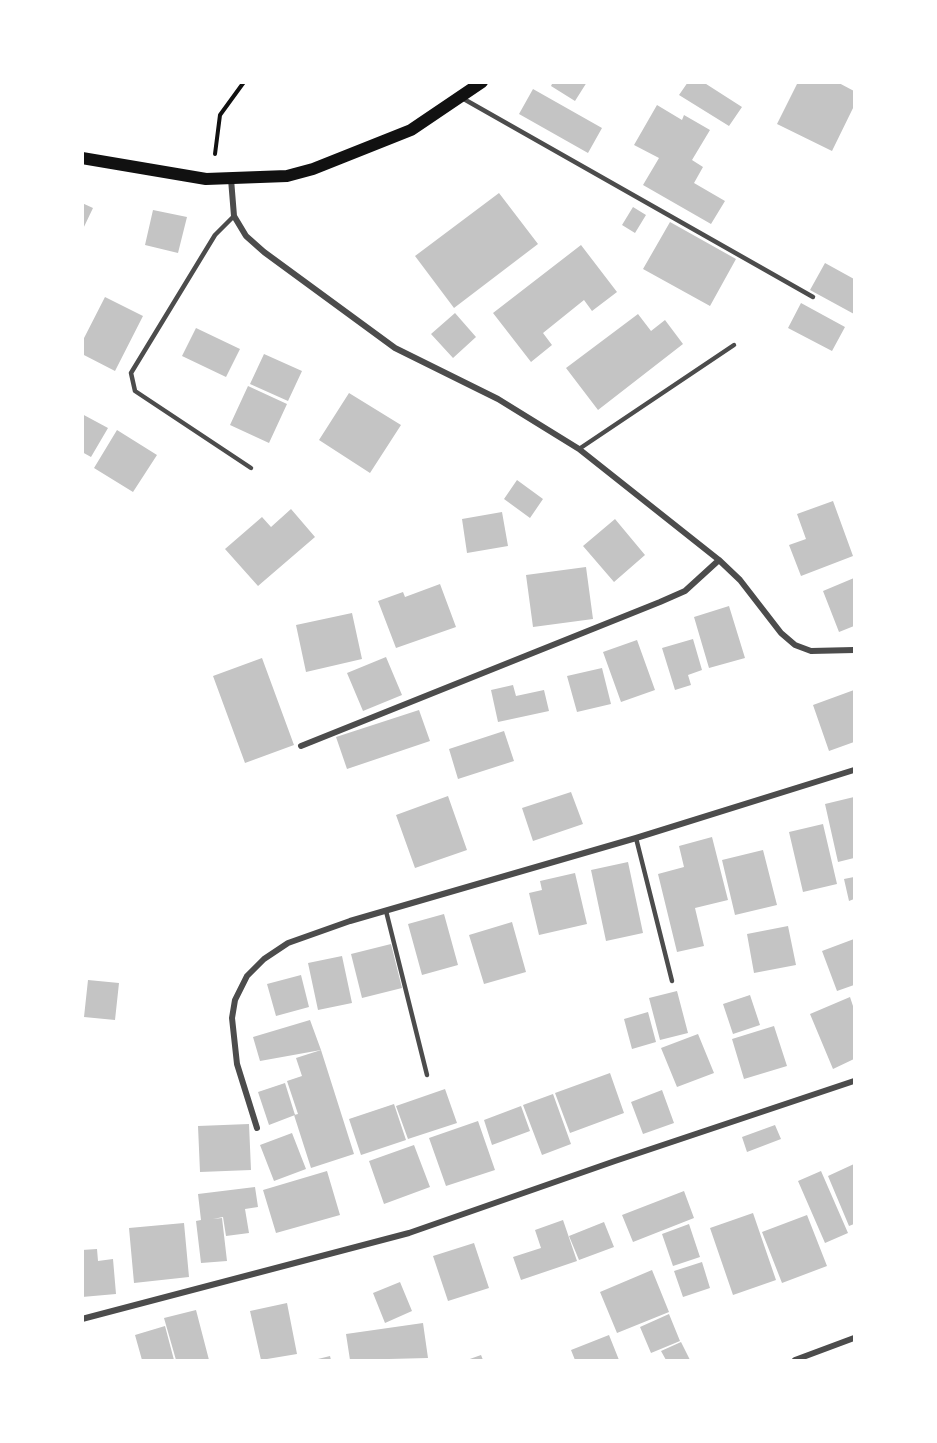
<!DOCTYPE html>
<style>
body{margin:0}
#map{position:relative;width:937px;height:1443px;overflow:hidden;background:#fff;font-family:"DM Sans",sans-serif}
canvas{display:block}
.frame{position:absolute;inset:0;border:84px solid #fff;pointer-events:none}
</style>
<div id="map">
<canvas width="937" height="1443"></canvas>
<div class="frame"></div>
</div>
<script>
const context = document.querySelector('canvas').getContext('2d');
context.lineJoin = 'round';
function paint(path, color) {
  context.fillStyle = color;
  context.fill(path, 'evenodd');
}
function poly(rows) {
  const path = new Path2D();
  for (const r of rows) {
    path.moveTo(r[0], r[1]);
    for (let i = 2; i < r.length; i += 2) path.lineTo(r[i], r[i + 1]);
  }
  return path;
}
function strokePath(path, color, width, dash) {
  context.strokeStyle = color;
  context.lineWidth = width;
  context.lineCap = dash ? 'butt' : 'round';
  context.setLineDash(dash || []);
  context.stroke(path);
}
paint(poly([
 [553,82,587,82,575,101,551,86],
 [688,82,703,82,742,107,729,126,679,95],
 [798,82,837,82,854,91,854,106,832,151,777,124],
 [533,89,602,128,588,153,519,114],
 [657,105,682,120,684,115,710,130,692,160,703,167,694,183,725,201,711,224,643,185,659,158,634,145],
 [499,193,538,244,454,308,415,256],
 [82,203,93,208,82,231],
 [633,207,646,215,635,233,622,225],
 [153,210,187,217,178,253,145,245],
 [670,222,736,259,710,306,643,269],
 [581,245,617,292,592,311,584,300,543,333,552,345,531,362,493,313],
 [825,263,854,279,854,314,810,290],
 [105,297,143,316,115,371,82,354,82,342],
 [801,303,845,327,832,351,788,328],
 [455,313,476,337,453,358,431,334],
 [638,314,651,331,665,320,683,344,598,410,566,368],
 [196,328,240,349,226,377,182,356],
 [264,354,302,371,288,401,250,384],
 [248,386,287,404,269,443,230,425],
 [349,393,401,425,370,473,319,440],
 [82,414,108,428,91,457,82,452],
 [117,430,157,455,133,492,94,468],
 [517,480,543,499,530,518,504,499],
 [833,501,853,556,801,576,789,545,806,539,797,514],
 [291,509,315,537,258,586,225,549,262,517,271,527],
 [502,512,508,546,467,553,462,519],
 [615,519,645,555,614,582,583,546],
 [586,567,593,619,533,627,526,575],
 [854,578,854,626,839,632,823,591],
 [440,584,456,627,396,648,378,601,403,592,405,597],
 [729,606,745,658,709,668,694,617],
 [352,613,362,659,306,672,296,625],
 [693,639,702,670,688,675,691,685,675,690,662,648],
 [637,640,655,690,621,702,603,652],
 [386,657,402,695,363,711,347,673],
 [262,658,294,745,245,763,213,676],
 [602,668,611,704,577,712,567,676],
 [513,685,516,696,544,690,549,711,498,722,491,690],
 [854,690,854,742,829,751,813,705],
 [419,710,430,741,347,769,336,737],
 [504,731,514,761,458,779,449,749],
 [571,792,583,824,533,841,522,808],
 [448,796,467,850,415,868,396,815],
 [854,797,854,858,838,862,825,804],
 [823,824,837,884,803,892,789,832],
 [712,837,728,900,695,908,704,946,677,952,658,874,684,867,679,846],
 [763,850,777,905,735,915,722,860],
 [628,862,643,933,606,941,591,870],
 [575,873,587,924,539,935,529,893,542,890,540,881],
 [854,877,854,899,849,901,844,879],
 [444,914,458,965,422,975,408,924],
 [512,922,526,972,484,984,469,935],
 [788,926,796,965,754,973,747,934],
 [854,939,854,985,837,991,822,951],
 [391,944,402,988,362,998,351,954],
 [342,956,352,1003,318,1010,308,963],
 [301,975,309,1007,276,1016,267,984],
 [88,980,119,983,115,1020,84,1017],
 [677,991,688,1033,660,1040,649,998],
 [750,995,760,1025,733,1034,723,1004],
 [850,997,854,1009,854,1059,833,1069,810,1014],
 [648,1012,656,1042,632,1049,624,1019],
 [310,1020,321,1050,260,1061,253,1037],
 [774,1026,787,1066,744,1079,732,1039],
 [698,1034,714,1073,677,1087,661,1048],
 [321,1050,354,1154,311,1168,294,1115,298,1114,287,1081,302,1076,296,1058],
 [610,1073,624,1113,570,1133,555,1093],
 [285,1083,295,1115,269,1125,258,1092],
 [445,1089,457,1123,408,1139,396,1106],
 [662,1090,674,1123,643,1134,631,1102],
 [553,1094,571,1144,542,1155,523,1105],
 [394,1104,406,1140,361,1155,349,1119],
 [521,1106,530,1131,492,1145,484,1120],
 [478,1121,495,1170,446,1186,429,1138],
 [249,1124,251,1170,200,1172,198,1126],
 [775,1125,781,1139,747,1152,742,1137],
 [292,1133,306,1169,274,1181,260,1145],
 [414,1145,430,1187,384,1204,369,1161],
 [854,1164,854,1224,849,1226,828,1176],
 [327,1171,340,1215,276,1233,263,1190],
 [821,1171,848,1233,825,1243,798,1181],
 [255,1187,258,1207,245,1209,249,1233,226,1236,223,1217,213,1219,222,1218,227,1261,201,1263,196,1221,201,1220,198,1194],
 [684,1191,694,1218,633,1242,622,1215],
 [753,1213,776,1280,733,1295,710,1228],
 [807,1215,827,1266,782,1283,762,1232],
 [563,1220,577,1261,521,1280,513,1257,541,1248,535,1230],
 [604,1222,614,1247,579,1260,569,1236],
 [184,1223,189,1277,134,1283,129,1228],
 [689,1224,700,1257,673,1266,662,1234],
 [474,1243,489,1288,448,1301,433,1256],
 [97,1249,98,1261,113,1259,116,1294,82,1297,82,1250],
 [702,1262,710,1288,683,1297,674,1271],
 [652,1270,669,1312,617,1333,600,1292],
 [400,1282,412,1311,385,1323,373,1293],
 [287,1303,297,1354,261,1360,250,1311],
 [196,1310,209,1360,176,1360,164,1318],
 [669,1314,680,1341,651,1353,640,1327],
 [423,1323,428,1358,350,1360,346,1334],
 [165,1326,174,1360,142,1360,135,1335],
 [609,1335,619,1360,575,1360,571,1350],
 [681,1342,690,1360,666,1360,661,1351],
 [481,1355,483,1360,467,1360],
 [330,1356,331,1360,314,1360]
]), '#c4c4c4');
strokePath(poly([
 [215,154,220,115,244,82]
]), '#111', 4);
strokePath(poly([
 [462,98,813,297],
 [234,216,215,235,131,373,135,391,251,468],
 [579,449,734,345],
 [636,838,672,981],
 [386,911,427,1075]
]), '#4c4c4c', 4.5);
strokePath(poly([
 [231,179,234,216,246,236,264,252,395,348,498,399,579,449,719,560,740,580,781,633,795,645,811,651,854,650],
 [301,746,660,602,685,591,719,560],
 [257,1128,237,1064,232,1018,235,1000,247,976,264,959,288,943,350,921,636,838,854,770],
 [82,1319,409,1233,615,1161,854,1081],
 [795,1360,854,1338]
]), '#4c4c4c', 6);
strokePath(poly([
 [82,158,206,179,287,176,313,169,411,130,482,82]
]), '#111', 12);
</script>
